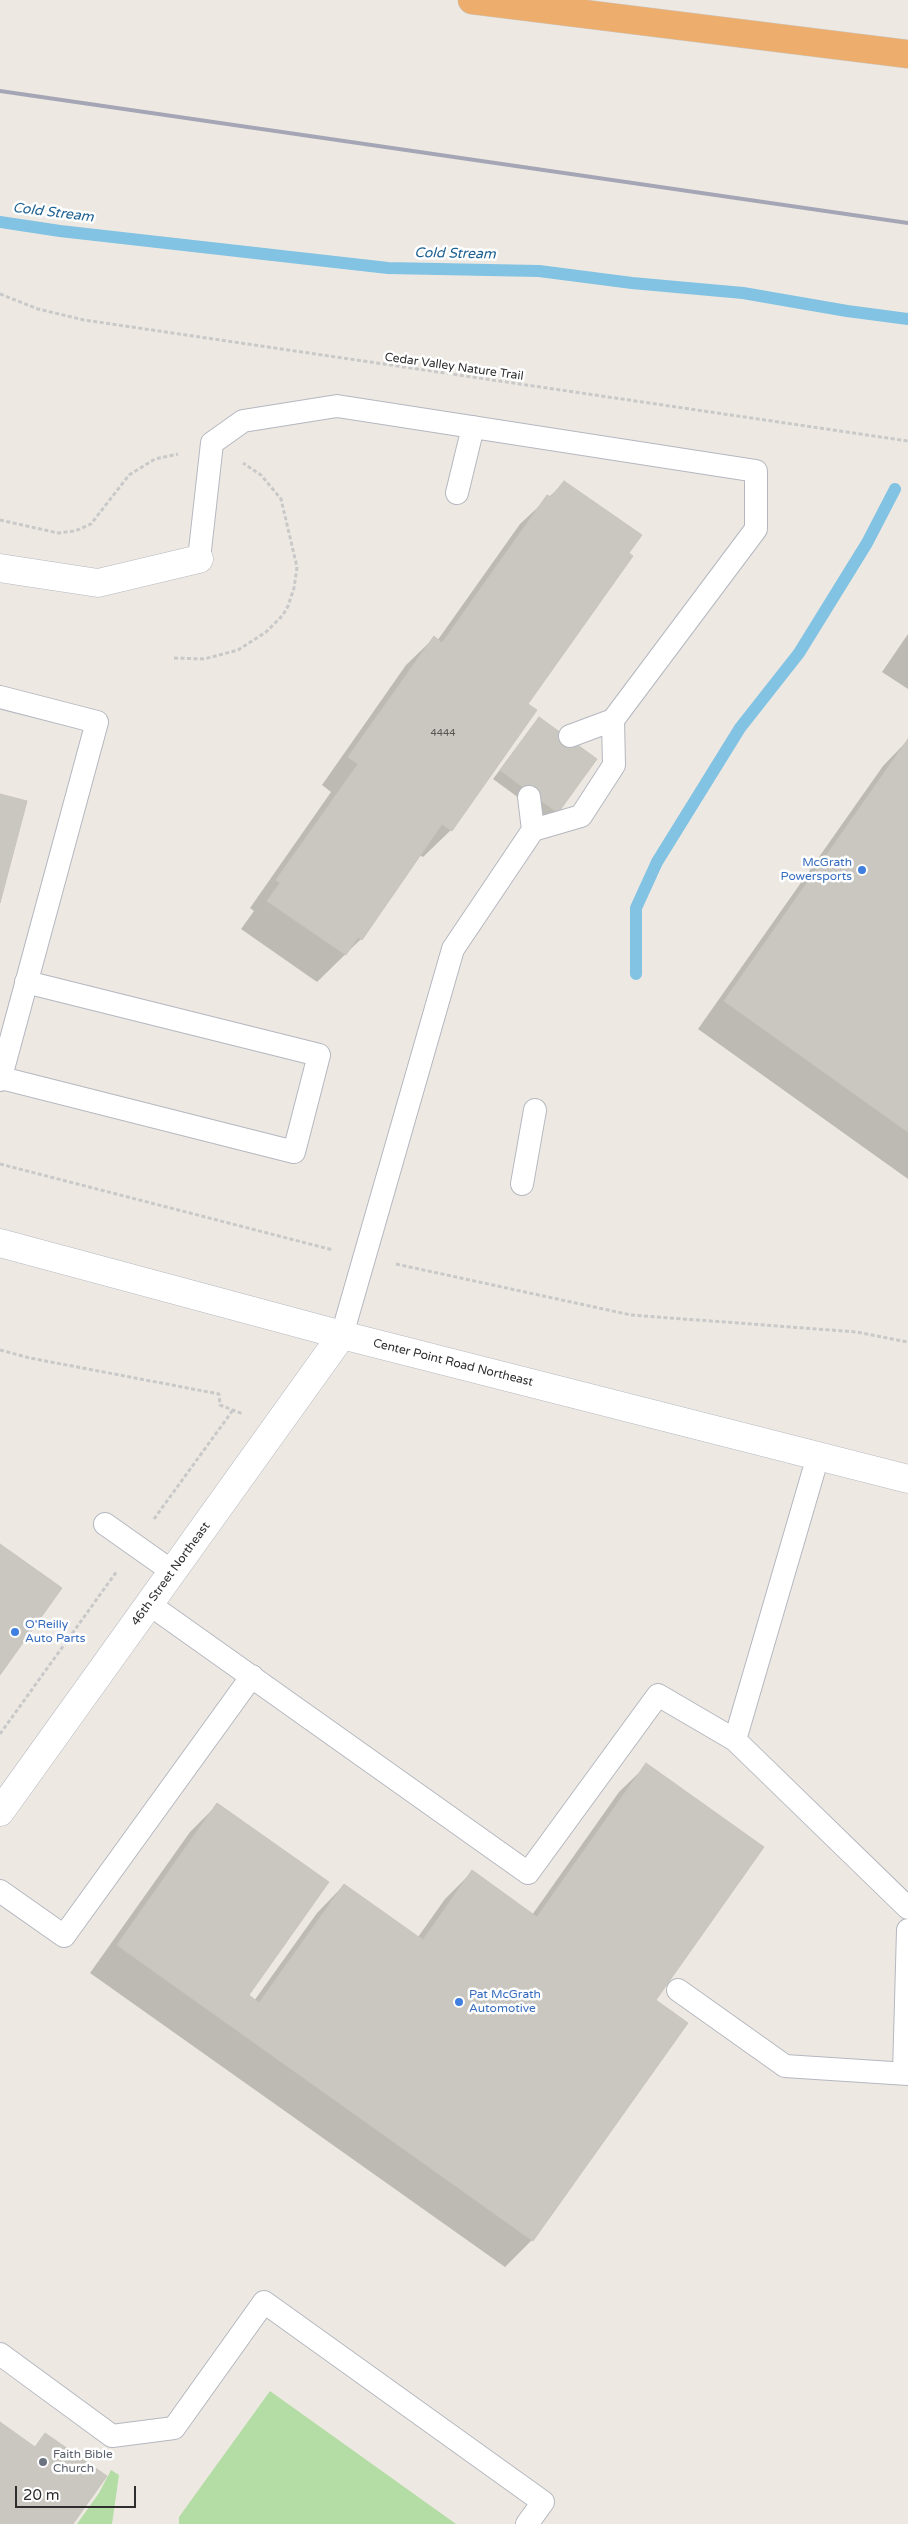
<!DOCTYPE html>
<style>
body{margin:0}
#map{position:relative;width:908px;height:2524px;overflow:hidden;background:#ede9e2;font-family:"Varela Round",sans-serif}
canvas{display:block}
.scale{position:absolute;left:15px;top:2486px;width:121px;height:22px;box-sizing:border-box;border:2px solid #2e2e2e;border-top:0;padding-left:6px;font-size:15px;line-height:18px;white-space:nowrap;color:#2e2e2e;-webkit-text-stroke:4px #fff;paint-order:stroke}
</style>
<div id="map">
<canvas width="908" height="2524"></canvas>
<div class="scale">20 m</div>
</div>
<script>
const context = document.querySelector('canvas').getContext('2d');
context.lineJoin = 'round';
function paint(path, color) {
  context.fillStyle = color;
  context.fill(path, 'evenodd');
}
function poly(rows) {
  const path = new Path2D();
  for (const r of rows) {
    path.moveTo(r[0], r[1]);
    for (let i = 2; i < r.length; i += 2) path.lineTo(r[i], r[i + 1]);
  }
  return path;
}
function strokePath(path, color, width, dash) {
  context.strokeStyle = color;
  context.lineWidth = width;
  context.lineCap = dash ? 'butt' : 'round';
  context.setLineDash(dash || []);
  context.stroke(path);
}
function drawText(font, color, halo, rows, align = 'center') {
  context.font = font + ' "Varela Round",sans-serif';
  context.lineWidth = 5;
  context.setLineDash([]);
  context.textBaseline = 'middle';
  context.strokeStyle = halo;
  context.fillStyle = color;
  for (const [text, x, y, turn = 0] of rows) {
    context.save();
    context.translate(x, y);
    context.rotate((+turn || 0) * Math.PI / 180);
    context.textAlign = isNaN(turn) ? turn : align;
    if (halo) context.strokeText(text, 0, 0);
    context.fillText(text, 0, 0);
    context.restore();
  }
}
paint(poly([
 [270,2391,456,2524,179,2524,179,2517],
 [111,2470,119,2475,112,2524,77,2524,99,2493]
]), '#b4dda5');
paint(poly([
 [564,483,527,704,451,830,423,857,419,855,361,939,317,982,241,929,254,911,250,908,331,792,322,785,406,665,434,638,437,641,520,524],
 [908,634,908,689,882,672],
 [539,718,557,812,549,820,493,779],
 [908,740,908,1179,698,1029,883,766],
 [647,1765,654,2000,532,2240,505,2267,90,1973,190,1832,217,1805,247,1996,254,2001,317,1913,344,1885,418,1937,445,1899,472,1872,532,1915,619,1792]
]), '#0003');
strokePath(poly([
 [0,222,60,231,388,268,539,271,632,283,743,293,847,311,908,319],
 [636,974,636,908,657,862,740,728,799,653,867,543,895,489]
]), '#82c2e3', 12);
const building = poly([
 [564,481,642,535,629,553,633,556,528,704,537,710,452,831,442,824,362,940,358,937,346,955,267,901,280,883,276,880,358,764,348,757,434,636,442,643,547,495,551,497,564,481],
 [539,717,597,759,558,813,500,770,539,717],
 [908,739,908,1132,724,1001,908,739],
 [0,794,27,801,0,903,0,794],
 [0,1544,62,1588,0,1675,0,1544],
 [646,1763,764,1847,656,2000,688,2023,533,2241,117,1945,217,1803,329,1882,249,1995,259,2003,344,1884,423,1940,472,1870,537,1917,646,1763],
 [0,2422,35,2447,45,2433,107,2476,73,2524,0,2524,0,2422]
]);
paint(building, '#cac7c0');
strokePath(building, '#c9c5bc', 1);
const lane = poly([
 [457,493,473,427],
 [199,559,212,443,243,421,337,406,756,471,756,529,613,720,614,765,581,816,533,830,453,949,342,1335],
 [0,697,97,722,0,1080],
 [570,736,613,720],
 [529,797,533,830],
 [1,1078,294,1152,319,1055,26,982],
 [522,1184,535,1110],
 [818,1456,735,1740,908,1908],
 [105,1524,173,1572],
 [149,1604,528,1873,658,1695,735,1740],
 [0,1891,64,1936,252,1676],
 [678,1990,785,2066,908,2074],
 [904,2073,908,1930],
 [0,2354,112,2436,174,2428,264,2302,543,2502,527,2524]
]);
const street = poly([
 [0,568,98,583,199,559],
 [0,1812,342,1335]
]);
const secondary = poly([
 [0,1243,342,1335,908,1479]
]);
const highway = poly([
 [472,0,908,54]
]);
strokePath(lane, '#b5b7c0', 24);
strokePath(street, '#b5b7c0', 29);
strokePath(secondary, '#b5b7c0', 29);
strokePath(highway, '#c9c9c9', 29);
strokePath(poly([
 [0,294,38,309,84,320,908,441],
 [0,520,58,533,75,531,91,524,129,475,155,459,178,454],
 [174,658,204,659,238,650,266,632,283,615,288,606,294,588,297,567,281,499,261,475,243,463],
 [0,1164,333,1250],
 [396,1264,631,1315,857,1332,908,1342],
 [0,1350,30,1358,219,1394,220,1405,243,1414],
 [154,1519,233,1410],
 [0,1734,117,1571]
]), '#c9c9c9', 3, [4, 2.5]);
strokePath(lane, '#fff', 22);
strokePath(street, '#fff', 28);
strokePath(secondary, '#fff', 28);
strokePath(highway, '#edae6d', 28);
strokePath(poly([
 [0,91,908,223]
]), '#a5a6b5', 4);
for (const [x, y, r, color] of [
 [862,870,5,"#3f7fe0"],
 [15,1632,5,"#3f7fe0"],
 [459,2002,5,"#3f7fe0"],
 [43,2462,5,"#6b7280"]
]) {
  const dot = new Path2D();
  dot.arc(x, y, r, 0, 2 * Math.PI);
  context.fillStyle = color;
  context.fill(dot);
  strokePath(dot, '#fff', 2);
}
drawText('10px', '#555452', null, [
 ["4444",443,733]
]);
drawText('12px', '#2e2e2e', '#fff', [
 ["Cedar Valley Nature Trail",454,367,8],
 ["Center Point Road Northeast",453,1363,14],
 ["46th Street Northeast",171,1574,-54]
]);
drawText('12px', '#366cbe', '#fff', [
 ["McGrath",852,863,"right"],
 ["Powersports",852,877,"right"],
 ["O'Reilly",25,1625],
 ["Auto Parts",25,1639],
 ["Pat McGrath",469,1995],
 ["Automotive",469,2009]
], 'left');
drawText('12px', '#5b616d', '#fff', [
 ["Faith Bible",53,2455],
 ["Church",53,2469]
], 'left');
drawText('italic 14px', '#1d6192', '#fff', [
 ["Cold Stream",53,213,7],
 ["Cold Stream",455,254,1]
]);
</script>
